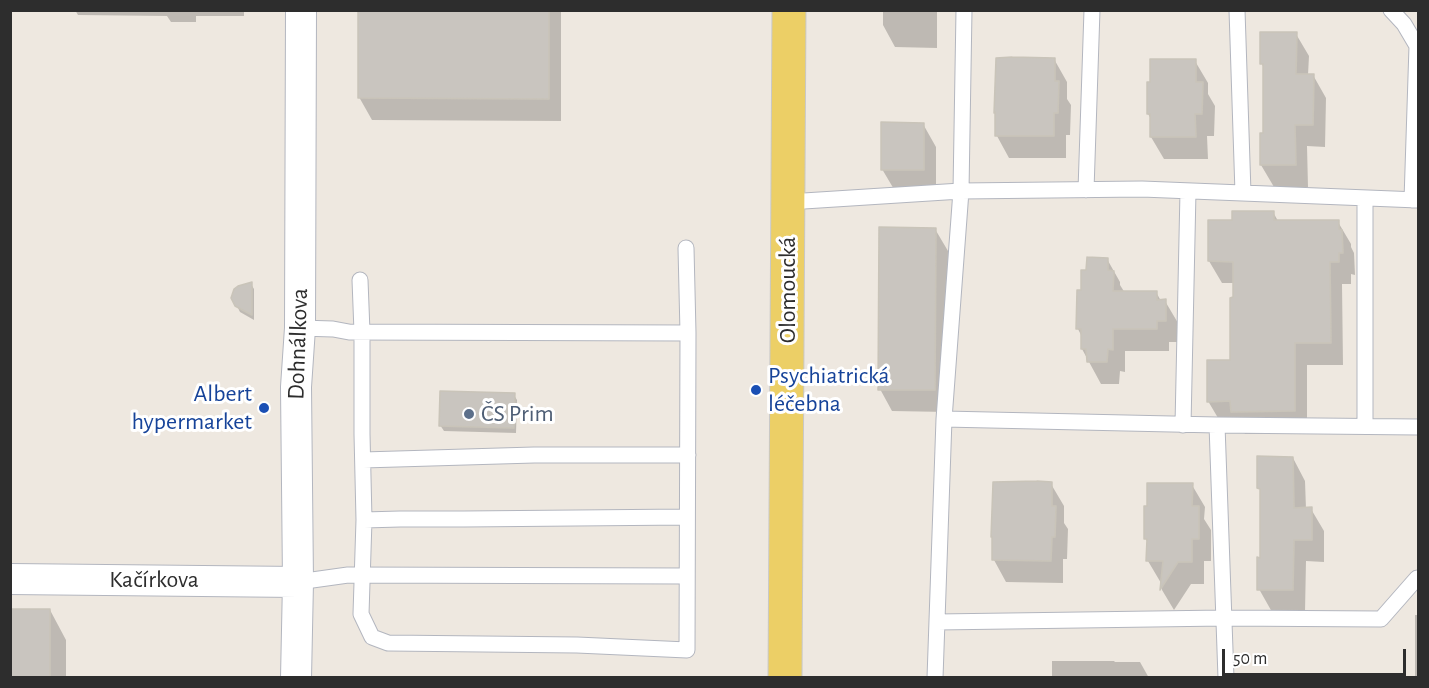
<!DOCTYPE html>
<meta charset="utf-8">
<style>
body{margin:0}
#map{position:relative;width:1429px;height:688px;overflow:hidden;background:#eee8e0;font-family:"Alegreya Sans",sans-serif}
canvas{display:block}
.frame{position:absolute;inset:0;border:12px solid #2d2d2d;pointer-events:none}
.scale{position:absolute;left:1222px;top:649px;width:184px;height:27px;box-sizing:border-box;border:3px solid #2d2d2d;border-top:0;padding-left:8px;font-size:18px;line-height:21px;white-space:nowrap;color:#2d2d2d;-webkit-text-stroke:4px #fff;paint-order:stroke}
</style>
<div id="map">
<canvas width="1429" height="688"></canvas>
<div class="frame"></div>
<div class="scale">50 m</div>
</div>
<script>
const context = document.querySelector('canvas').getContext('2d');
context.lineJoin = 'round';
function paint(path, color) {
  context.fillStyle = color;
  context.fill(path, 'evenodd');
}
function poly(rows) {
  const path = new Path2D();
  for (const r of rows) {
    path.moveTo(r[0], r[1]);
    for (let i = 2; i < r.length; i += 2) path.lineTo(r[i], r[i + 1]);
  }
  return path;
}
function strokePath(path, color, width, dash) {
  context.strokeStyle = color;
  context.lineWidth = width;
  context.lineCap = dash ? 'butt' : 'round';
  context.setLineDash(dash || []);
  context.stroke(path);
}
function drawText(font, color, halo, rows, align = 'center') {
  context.font = font + ' "Alegreya Sans",sans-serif';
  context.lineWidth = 6;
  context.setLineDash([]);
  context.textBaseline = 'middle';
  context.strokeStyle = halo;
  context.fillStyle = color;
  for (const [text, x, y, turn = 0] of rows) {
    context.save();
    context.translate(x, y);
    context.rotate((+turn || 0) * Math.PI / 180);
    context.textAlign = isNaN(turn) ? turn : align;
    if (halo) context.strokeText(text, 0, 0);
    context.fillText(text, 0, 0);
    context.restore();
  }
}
paint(poly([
 [75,10,244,10,244,16,196,16,196,22,171,22,167,16,78,15],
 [360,10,561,10,561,121,372,120,359,97],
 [883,10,937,10,937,48,895,47,883,25],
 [1296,34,1309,56,1308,75,1313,75,1326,98,1325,147,1307,146,1308,187,1274,187,1261,165,1264,134,1264,69,1262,64],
 [1054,59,1067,82,1067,99,1071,105,1070,135,1066,135,1066,158,1009,158,997,136],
 [1195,61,1208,83,1208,94,1215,106,1214,136,1207,136,1208,159,1164,159,1151,137,1151,119,1148,114],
 [923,124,936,147,936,192,895,191,882,169],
 [1273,212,1278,221,1338,222,1351,244,1351,247,1354,253,1355,275,1351,274,1351,284,1342,284,1343,365,1307,365,1307,433,1245,434,1239,423,1221,423,1208,401,1231,361,1235,283,1222,283,1209,261,1233,221],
 [935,229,948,251,947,412,892,411,880,389],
 [1107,259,1120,282,1120,285,1125,293,1156,292,1161,301,1165,301,1178,323,1178,342,1169,342,1169,351,1125,351,1125,372,1120,371,1119,384,1101,384,1082,349,1082,337,1078,329,1083,292,1088,272],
 [251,284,254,289,254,320,240,312,233,298],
 [514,395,517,400,516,433,444,431,440,425],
 [1293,458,1305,481,1306,509,1311,509,1324,531,1324,562,1306,561,1305,612,1272,612,1259,589,1261,559,1262,493,1259,488],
 [1051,484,1064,506,1064,523,1068,529,1067,559,1063,559,1063,583,1006,582,994,560,994,539],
 [1192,485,1205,507,1204,519,1211,530,1211,561,1204,561,1204,584,1191,584,1174,610,1162,590,1162,583,1161,583,1148,561,1148,543,1145,538],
 [50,610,66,640,66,678,10,678],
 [1415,615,1418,615,1418,678,1415,678],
 [1052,661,1114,661,1115,662,1140,662,1149,678,1052,678]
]), '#0003');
const building = poly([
 [358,10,549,10,549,99,358,98,358,10],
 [1260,32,1297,32,1296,74,1314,74,1313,125,1295,125,1296,165,1260,165,1260,133,1263,133,1263,64,1260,64,1260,32],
 [1012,57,1055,58,1055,81,1059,81,1058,113,1054,113,1054,136,995,136,995,112,994,113,996,58,1012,57],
 [1150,59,1196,59,1196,82,1203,82,1202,114,1195,114,1196,137,1150,137,1150,114,1147,114,1147,82,1150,82,1150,59],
 [881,122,924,123,924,170,881,170,881,122],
 [1232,211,1274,211,1274,220,1339,220,1339,229,1342,230,1343,253,1339,253,1339,262,1330,262,1331,343,1295,343,1295,411,1231,412,1230,401,1207,402,1207,360,1230,360,1230,298,1233,297,1233,262,1208,261,1208,220,1232,220,1232,211],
 [879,227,936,228,935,390,878,390,879,227],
 [1087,257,1108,258,1108,270,1114,271,1113,291,1157,291,1157,300,1166,299,1166,321,1157,321,1157,329,1113,329,1113,350,1108,349,1107,362,1087,362,1086,349,1081,349,1081,329,1076,329,1077,290,1081,290,1081,270,1086,270,1087,257],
 [252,282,252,315,235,306,231,298,234,289,238,286,252,282],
 [440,391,515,393,514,428,439,426,440,391],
 [1257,456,1293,457,1294,508,1312,507,1312,540,1294,540,1293,590,1257,590,1257,557,1260,558,1260,489,1257,488,1257,456],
 [1037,481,1052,482,1052,506,1056,506,1055,537,1052,537,1051,561,992,560,992,537,991,537,993,482,1037,481],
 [1147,483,1193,483,1192,506,1199,506,1199,539,1192,539,1192,562,1178,562,1160,590,1163,561,1146,561,1147,539,1144,539,1144,506,1147,506,1147,483],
 [10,609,50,609,50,678,10,678,10,609]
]);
paint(building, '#c9c5bf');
strokePath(building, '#c9c4b9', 1.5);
const lane = poly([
 [1237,10,1243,193],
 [1391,10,1404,24,1417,46,1412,200],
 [1086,190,1092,10],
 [788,202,961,191,1142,189,1418,200],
 [686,248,688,333],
 [360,280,362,332,362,434,364,520,400,519,464,519,687,517],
 [300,328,333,329,349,332,688,333,687,650,577,645,388,643,372,637,361,614,364,520],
 [944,419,1217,425,1418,427],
 [1183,425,1188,191],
 [1217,425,1226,678],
 [1365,426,1365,198],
 [363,460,534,455,688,455],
 [298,582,348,575,687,576],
 [937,622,1224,618,1381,619,1417,578,1418,578],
 [935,678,944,419,961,191,964,10]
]);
const street = poly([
 [10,579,298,582],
 [296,678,298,582,296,387,300,328,301,10]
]);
const primary = poly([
 [785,678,789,10]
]);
strokePath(lane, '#b3b6bf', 17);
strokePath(street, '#b3b6bf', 32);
strokePath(primary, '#c8c8c8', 35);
strokePath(lane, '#fff', 15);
strokePath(street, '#fff', 30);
strokePath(primary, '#eccf66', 33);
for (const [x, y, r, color] of [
 [756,390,6,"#1a4fb4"],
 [264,408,6,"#1a4fb4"],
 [469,414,6,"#5c6f8a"]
]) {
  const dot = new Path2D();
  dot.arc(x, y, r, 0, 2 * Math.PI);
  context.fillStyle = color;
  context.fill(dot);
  strokePath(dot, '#fff', 2);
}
drawText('24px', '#2d2d2d', '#fff', [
 ["Olomoucká",788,290,-90],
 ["Dohnálkova",298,344,-88],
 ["Kačírkova",154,580]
]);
drawText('24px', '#164399', '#fff', [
 ["Psychiatrická",768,376],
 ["léčebna",768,404],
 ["Albert",252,394,"right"],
 ["hypermarket",252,422,"right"]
], 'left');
drawText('24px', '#4e5e75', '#fff', [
 ["ČS Prim",481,414]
], 'left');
</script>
